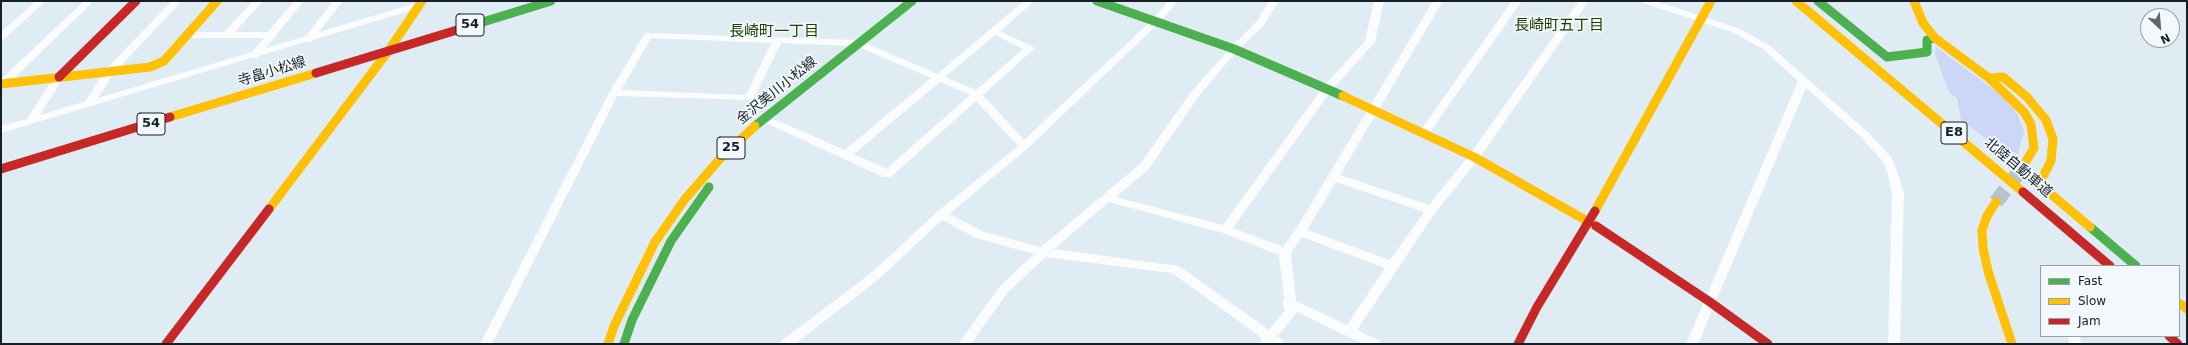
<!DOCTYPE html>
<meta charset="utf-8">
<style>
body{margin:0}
#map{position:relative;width:2188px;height:345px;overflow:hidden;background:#e0ecf3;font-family:"DejaVu Sans",sans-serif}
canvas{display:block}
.frame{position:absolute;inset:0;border:2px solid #151f25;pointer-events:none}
.legend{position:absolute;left:2040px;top:265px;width:140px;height:72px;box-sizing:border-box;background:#f2f8fb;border:1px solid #9aa1a5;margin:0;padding:5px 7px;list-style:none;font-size:12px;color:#151f25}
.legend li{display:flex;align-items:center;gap:8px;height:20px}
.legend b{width:20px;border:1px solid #9aa1a5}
.north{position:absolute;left:2140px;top:8px;width:40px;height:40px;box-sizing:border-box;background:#f2f8fb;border:1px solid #9aa1a5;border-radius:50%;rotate:154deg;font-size:11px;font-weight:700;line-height:16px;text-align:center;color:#151f25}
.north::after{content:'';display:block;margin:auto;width:14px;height:18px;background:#5c676d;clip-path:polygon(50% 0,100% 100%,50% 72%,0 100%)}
</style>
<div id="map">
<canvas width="2188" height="345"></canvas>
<div class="frame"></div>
<ul class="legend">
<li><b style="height:5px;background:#4caf50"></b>Fast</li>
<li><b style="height:5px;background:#ffc107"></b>Slow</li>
<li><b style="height:5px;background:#c62828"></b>Jam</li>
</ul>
<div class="north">N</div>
</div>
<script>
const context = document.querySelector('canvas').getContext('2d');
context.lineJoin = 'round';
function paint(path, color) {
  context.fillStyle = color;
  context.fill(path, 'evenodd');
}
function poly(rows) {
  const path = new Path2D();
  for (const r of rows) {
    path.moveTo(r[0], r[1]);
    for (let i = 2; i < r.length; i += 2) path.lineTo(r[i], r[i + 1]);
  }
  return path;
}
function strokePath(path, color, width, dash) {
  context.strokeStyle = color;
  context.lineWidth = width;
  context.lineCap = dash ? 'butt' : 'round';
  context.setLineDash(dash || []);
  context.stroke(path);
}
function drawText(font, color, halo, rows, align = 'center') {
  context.font = font + ' "DejaVu Sans","Noto Sans JP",sans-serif';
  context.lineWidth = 3.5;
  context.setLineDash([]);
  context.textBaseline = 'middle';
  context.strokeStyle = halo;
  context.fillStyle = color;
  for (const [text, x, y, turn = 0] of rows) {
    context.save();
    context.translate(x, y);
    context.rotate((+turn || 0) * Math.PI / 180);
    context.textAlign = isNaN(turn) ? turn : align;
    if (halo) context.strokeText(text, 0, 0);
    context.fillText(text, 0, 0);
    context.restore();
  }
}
paint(poly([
 [1936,47,2000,94,2017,113,2024,131,2018,154,1992,143,1961,120,1957,98,1949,93,1935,54]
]), '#ccd7f7');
strokePath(poly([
 [1996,202,2020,171]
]), '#b7c3ca', 15, [15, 8]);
paint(poly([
 [36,1,46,1,4,39,1,40,1,32,36,1],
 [84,1,94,1,6,86,1,87,1,79,84,1],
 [172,1,182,1,113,74,98,98,252,52,264,38,187,38,182,35,187,32,224,32,253,1,263,1,235,32,268,32,294,1,304,1,266,48,306,36,333,1,343,1,319,32,416,3,422,3,424,5,422,7,313,40,311,42,305,42,259,56,257,58,251,58,1,133,1,126,27,119,55,75,63,75,64,77,40,115,86,101,105,70,172,1],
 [1024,1,1035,1,1000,31,1035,48,983,95,1024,140,1153,19,1168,1,1178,1,1159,23,1028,148,949,214,984,232,1041,247,1140,164,1191,92,1231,47,1257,21,1269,1,1279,1,1264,25,1237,51,1199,96,1148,170,1116,197,1223,225,1323,87,1365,41,1374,1,1384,1,1375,42,1331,91,1233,228,1283,247,1296,229,1433,1,1443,1,1340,175,1429,205,1470,154,1579,1,1589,1,1478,160,1435,213,1357,330,1380,341,1381,344,1363,344,1297,312,1278,336,1286,344,1259,344,1262,338,1172,273,1046,257,1008,292,971,344,958,344,1000,286,1034,254,976,238,942,220,879,279,795,344,780,344,781,341,871,273,937,212,1018,146,976,101,891,177,883,177,768,124,767,122,768,120,776,120,845,150,931,78,856,46,781,43,753,100,617,96,492,344,480,344,609,93,645,33,858,40,937,74,1024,1],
 [995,35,1023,49,976,90,945,77,995,35],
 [651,38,771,43,746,95,621,90,651,38],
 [940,82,970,95,886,169,854,154,940,82],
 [1336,182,1424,212,1390,260,1307,230,1336,182],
 [1109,202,1223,233,1279,255,1284,299,1282,302,1285,310,1269,330,1179,266,1054,249,1109,202],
 [1302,237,1385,268,1347,325,1296,301,1291,253,1302,237],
 [1512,1,1522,1,1428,135,1420,135,1419,133,1420,131,1512,1],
 [1641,1,1655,1,1738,28,1769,45,1870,134,1891,157,1897,171,1904,194,1900,344,1888,344,1892,194,1887,171,1882,161,1862,138,1806,88,1698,344,1686,344,1798,81,1763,49,1732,32,1643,3,1641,1],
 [2067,336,2079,336,2082,344,2070,344,2067,336]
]), '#fafcfd');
strokePath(poly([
 [1097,1,1234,49,1343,96],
 [1818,1,1887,57,1927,52,1927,40,1935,38],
 [457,30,551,1],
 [755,126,912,1],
 [2090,227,2136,266],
 [624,344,632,320,671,241,709,187]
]), '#4caf50', 9);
strokePath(poly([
 [1796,1,2023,192],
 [1914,1,1923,23,1935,38,1989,78,2024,112,2031,124,2034,148,2020,171],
 [1989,78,2003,77,2027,97,2046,120,2053,139,2051,161,2039,184,2090,227],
 [1,84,150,67,164,61,217,1],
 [1343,96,1474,157,1596,226],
 [170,117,316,73],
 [1996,202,1987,216,1982,230,1983,248,1988,271,2012,344],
 [269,209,389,50,422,1],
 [1595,211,1711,1],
 [2179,303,2187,309],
 [608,344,614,326,655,242,685,199,719,160,755,126]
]), '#ffc107', 9);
strokePath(poly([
 [316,73,457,30],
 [59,77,136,1],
 [1,169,170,117],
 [2023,192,2110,266],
 [1596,226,1710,302,1768,344],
 [2169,336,2178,344],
 [166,344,269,209],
 [1518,344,1537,307,1595,211]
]), '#c62828', 9);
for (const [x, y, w] of [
 [470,25,28],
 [151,124,28],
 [1954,133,26],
 [731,148,28]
]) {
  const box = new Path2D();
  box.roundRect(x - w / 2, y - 11, w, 22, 3);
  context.fillStyle = '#f2f8fb';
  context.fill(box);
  strokePath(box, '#151f25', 1);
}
drawText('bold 13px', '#151f25', null, [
 ["54",470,25],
 ["54",151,124],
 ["E8",1954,133],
 ["25",731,148]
]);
drawText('14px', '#151f25', '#f2f8fb', [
 ["寺畠小松線",272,72,-17],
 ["金沢美川小松線",777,91,-39],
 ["北陸自動車道",2018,168,40]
]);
drawText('15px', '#1c4000', '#f2f8fb', [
 ["長崎町五丁目",1559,26],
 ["長崎町一丁目",774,32]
]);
</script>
